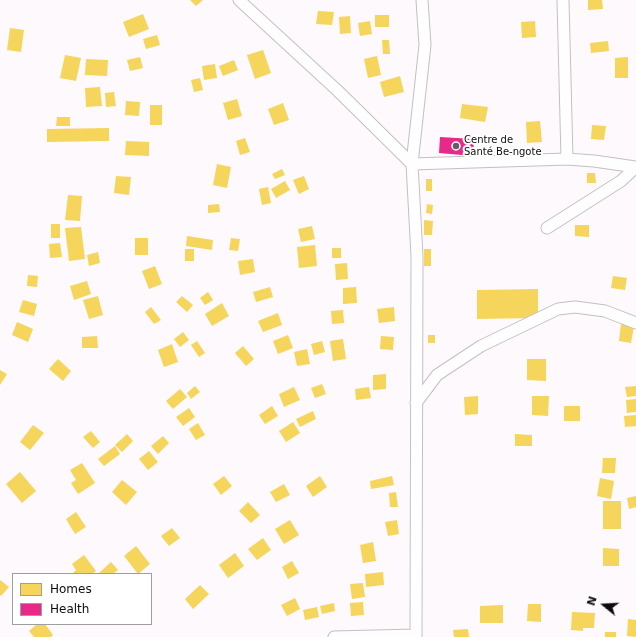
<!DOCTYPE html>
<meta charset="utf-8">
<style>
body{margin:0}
#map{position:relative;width:636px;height:637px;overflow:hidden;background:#fdf9fd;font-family:"DejaVu Sans",sans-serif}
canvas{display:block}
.legend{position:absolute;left:12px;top:573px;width:140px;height:52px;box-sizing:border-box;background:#fff;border:1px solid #9f9e9f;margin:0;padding:5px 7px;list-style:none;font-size:12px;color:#0e0c0e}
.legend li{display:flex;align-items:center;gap:8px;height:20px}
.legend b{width:20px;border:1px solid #9f9e9f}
.north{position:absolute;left:584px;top:585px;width:40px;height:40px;-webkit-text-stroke:3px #fff;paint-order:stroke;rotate:288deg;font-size:11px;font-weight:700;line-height:16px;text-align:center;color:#0e0c0e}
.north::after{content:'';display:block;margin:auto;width:14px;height:18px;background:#0e0c0e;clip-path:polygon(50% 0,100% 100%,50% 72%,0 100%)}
</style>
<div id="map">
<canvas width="636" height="637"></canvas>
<ul class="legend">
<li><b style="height:11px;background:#f6d55c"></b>Homes</li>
<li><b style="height:11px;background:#e7298a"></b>Health</li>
</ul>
<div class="north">N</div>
</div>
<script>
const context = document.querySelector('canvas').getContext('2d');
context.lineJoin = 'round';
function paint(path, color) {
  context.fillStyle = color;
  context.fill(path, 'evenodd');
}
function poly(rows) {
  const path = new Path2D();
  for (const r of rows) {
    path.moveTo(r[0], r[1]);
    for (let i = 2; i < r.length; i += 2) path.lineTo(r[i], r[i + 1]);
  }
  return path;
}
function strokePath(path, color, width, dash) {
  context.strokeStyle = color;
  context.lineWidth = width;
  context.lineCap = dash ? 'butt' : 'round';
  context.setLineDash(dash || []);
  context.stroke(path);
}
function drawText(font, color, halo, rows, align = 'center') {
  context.font = font + ' "DejaVu Sans",sans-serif';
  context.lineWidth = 4;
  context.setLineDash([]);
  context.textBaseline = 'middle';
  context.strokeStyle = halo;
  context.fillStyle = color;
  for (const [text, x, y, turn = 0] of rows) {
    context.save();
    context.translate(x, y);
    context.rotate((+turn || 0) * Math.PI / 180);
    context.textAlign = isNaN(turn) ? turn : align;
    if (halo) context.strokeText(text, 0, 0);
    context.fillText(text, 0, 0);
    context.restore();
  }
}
paint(poly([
 [190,0,203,0,196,6],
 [588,0,602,0,603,9,588,10],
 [318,11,334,12,332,25,316,24],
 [143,14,149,29,129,37,123,22],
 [375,15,389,15,389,27,375,27],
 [350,16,351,33,340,34,339,17],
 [370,21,372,34,360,36,358,23],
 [535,21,536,37,522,38,521,22],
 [10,28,24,30,21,52,7,50],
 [157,35,160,45,146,49,143,39],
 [382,40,389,40,390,54,383,54],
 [608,41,609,51,591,53,590,43],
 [263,50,271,73,255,79,247,55],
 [65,55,81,58,76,81,60,78],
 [377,56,381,75,368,78,364,59],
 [140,57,143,68,130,71,127,60],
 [628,57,628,78,615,78,615,58],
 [86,59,108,60,107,76,85,75],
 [234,60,238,70,223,76,219,66],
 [215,64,217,78,204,80,202,66],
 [400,76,404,92,384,97,380,82],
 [200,78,203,90,194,92,191,80],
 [100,87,102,106,86,107,85,88],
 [114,92,116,106,106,107,105,93],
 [237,99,242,116,228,120,223,103],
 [126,101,140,102,139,116,125,115],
 [283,103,289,120,274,125,268,109],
 [462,104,488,107,485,122,460,118],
 [150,105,162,105,162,125,150,125],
 [57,117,70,117,70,126,56,126],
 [540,121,542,142,527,143,526,122],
 [592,125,606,126,604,140,591,139],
 [109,128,109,141,47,142,47,129],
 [245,138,250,152,240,155,236,141],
 [126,141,149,142,149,156,125,155],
 [217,164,231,167,227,188,213,185],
 [282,169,285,175,275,179,272,174],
 [587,173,595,173,596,183,587,183],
 [116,176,131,177,129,195,114,193],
 [304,176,309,189,299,194,293,180],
 [426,179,432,179,432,191,426,191],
 [285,181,290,190,276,198,271,189],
 [268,187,271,203,262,205,259,189],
 [68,195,82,196,80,221,65,220],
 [219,204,220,212,208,213,208,205],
 [427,204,433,205,432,214,426,213],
 [424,220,433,221,432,235,424,235],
 [51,224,60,224,60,238,51,238],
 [575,225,589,225,589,237,575,236],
 [312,226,315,239,301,242,298,229],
 [81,227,85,259,69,261,65,228],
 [187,236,213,240,212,250,186,246],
 [135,238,148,238,148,255,135,255],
 [231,238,240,239,238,251,229,250],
 [60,243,62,257,50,258,49,244],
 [315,245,317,266,299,268,297,247],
 [332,248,341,248,341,258,332,258],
 [185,249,194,249,194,261,185,261],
 [424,249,431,249,431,266,424,266],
 [98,252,100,263,89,266,87,255],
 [253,259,255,272,240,275,238,261],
 [347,263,348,279,336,280,335,264],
 [155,266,162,284,149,289,142,271],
 [28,275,38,276,37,287,27,286],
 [613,276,627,278,625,290,611,288],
 [87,281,91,294,74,300,70,286],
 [270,287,273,297,256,302,253,292],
 [356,287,357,303,343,304,343,288],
 [538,289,538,318,477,319,477,290],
 [208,292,213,300,205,305,200,298],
 [98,296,103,315,89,319,83,300],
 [182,296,193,305,187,312,176,302],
 [23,300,37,304,34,316,19,312],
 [222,303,229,316,212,326,205,314],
 [151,307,161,320,154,324,145,312],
 [394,307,395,321,379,323,377,309],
 [343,310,344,323,332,324,331,311],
 [278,313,282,325,263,332,258,321],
 [17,322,33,329,28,342,12,335],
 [621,324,634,326,631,343,619,341],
 [183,332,189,340,180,347,174,339],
 [288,335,293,348,278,354,273,341],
 [428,335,435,335,435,343,428,343],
 [97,336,98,348,82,348,82,337],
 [381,336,394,337,393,350,380,349],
 [343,339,346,359,333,361,330,341],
 [197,341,205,353,199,357,191,345],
 [322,341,325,352,314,355,311,344],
 [172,344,178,362,164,367,158,350],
 [243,346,254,359,246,366,235,353],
 [307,349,310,364,297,366,294,352],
 [58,359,71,371,63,381,49,369],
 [527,359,546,359,546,381,527,380],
 [0,370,7,374,0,385],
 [386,374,386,389,373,390,373,375],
 [322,384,326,394,315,398,311,388],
 [195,386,200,392,191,399,187,393],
 [636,386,636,396,627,397,625,387],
 [294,387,300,400,284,407,279,394],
 [369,387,371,398,356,400,355,389],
 [180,389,187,397,173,409,166,401],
 [478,396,478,414,465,415,464,397],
 [532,396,549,396,548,416,532,415],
 [636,399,636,412,627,413,626,400],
 [272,406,278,416,265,424,259,415],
 [564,406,580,406,580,421,564,421],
 [189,408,195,417,183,426,176,417],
 [313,411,316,419,300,427,296,419],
 [636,415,636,426,625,427,624,416],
 [293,422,300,433,286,442,279,431],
 [198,423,205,435,196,440,189,429],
 [33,425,44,433,30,450,20,442],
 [91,431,100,442,93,448,83,437],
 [127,434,133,441,122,452,115,445],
 [515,434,532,435,532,446,515,446],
 [163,436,169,443,158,454,151,446],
 [115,446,120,454,104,466,98,459],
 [149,451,158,462,148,470,139,459],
 [603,458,616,458,615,473,602,473],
 [82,463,95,483,78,494,71,483,76,480,70,470],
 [20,472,36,491,22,503,6,484],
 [224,476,232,486,221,495,213,484],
 [320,476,327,487,313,497,306,486],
 [392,476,394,485,371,489,370,481],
 [600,478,614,481,611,499,597,496],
 [122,480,137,492,126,505,112,492],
 [284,484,290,495,276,502,270,492],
 [396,492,398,507,390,507,389,493],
 [636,496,636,507,629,509,627,498],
 [603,501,621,501,621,529,603,529],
 [248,502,260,515,251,523,239,511],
 [76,512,86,527,75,534,66,519],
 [290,520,299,535,284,544,275,529],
 [397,520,399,534,388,536,385,522],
 [172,528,180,538,169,546,161,536],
 [263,538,271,550,257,560,248,549],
 [373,542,376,561,363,563,360,545],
 [136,546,150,564,138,574,124,556],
 [603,548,619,549,619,566,603,566],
 [235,553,244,566,228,578,219,565],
 [84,555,96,571,92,574,74,574,73,573,76,570,72,564],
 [292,561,299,573,288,579,282,567],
 [111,562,118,570,113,574,98,574],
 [383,572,384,585,366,587,365,574],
 [0,580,9,587,1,596,0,595],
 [363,583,365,597,352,599,350,584],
 [200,585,209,594,193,609,185,599],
 [295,598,300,609,287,616,281,605],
 [363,602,364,615,351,616,350,603],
 [334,603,335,611,322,614,320,606],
 [528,604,541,604,541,622,527,621],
 [503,605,503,623,480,623,480,606],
 [317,607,319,617,305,620,303,610],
 [572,612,595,613,594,628,583,628,583,631,571,630],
 [628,619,636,620,636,637,627,636],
 [37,624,45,624,53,635,51,637,34,637,29,631],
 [468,629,469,637,454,637,453,630],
 [605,632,616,632,616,637,605,637]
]), '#f6d55c');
paint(poly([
 [440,137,474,139,473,156,439,153]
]), '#e7298a');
const minor = poly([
 [239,0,338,91,412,164,567,159,594,161,636,167],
 [563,0,567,159],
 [547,228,621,181,636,167],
 [416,403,437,375,481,346,558,309,575,307,605,311,636,323],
 [334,637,416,635],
 [416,637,417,256,412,164,425,45,422,0]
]);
strokePath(minor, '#c3c0c3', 13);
strokePath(minor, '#fffeff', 11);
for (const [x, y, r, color] of [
 [456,146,4,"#625f62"]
]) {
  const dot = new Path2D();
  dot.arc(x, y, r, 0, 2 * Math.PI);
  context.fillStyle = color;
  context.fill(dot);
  strokePath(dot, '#fff', 1.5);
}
drawText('10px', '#0e0c0e', '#fff', [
 ["Centre de",464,140],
 ["Santé Be-ngote",464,152]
], 'left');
</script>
